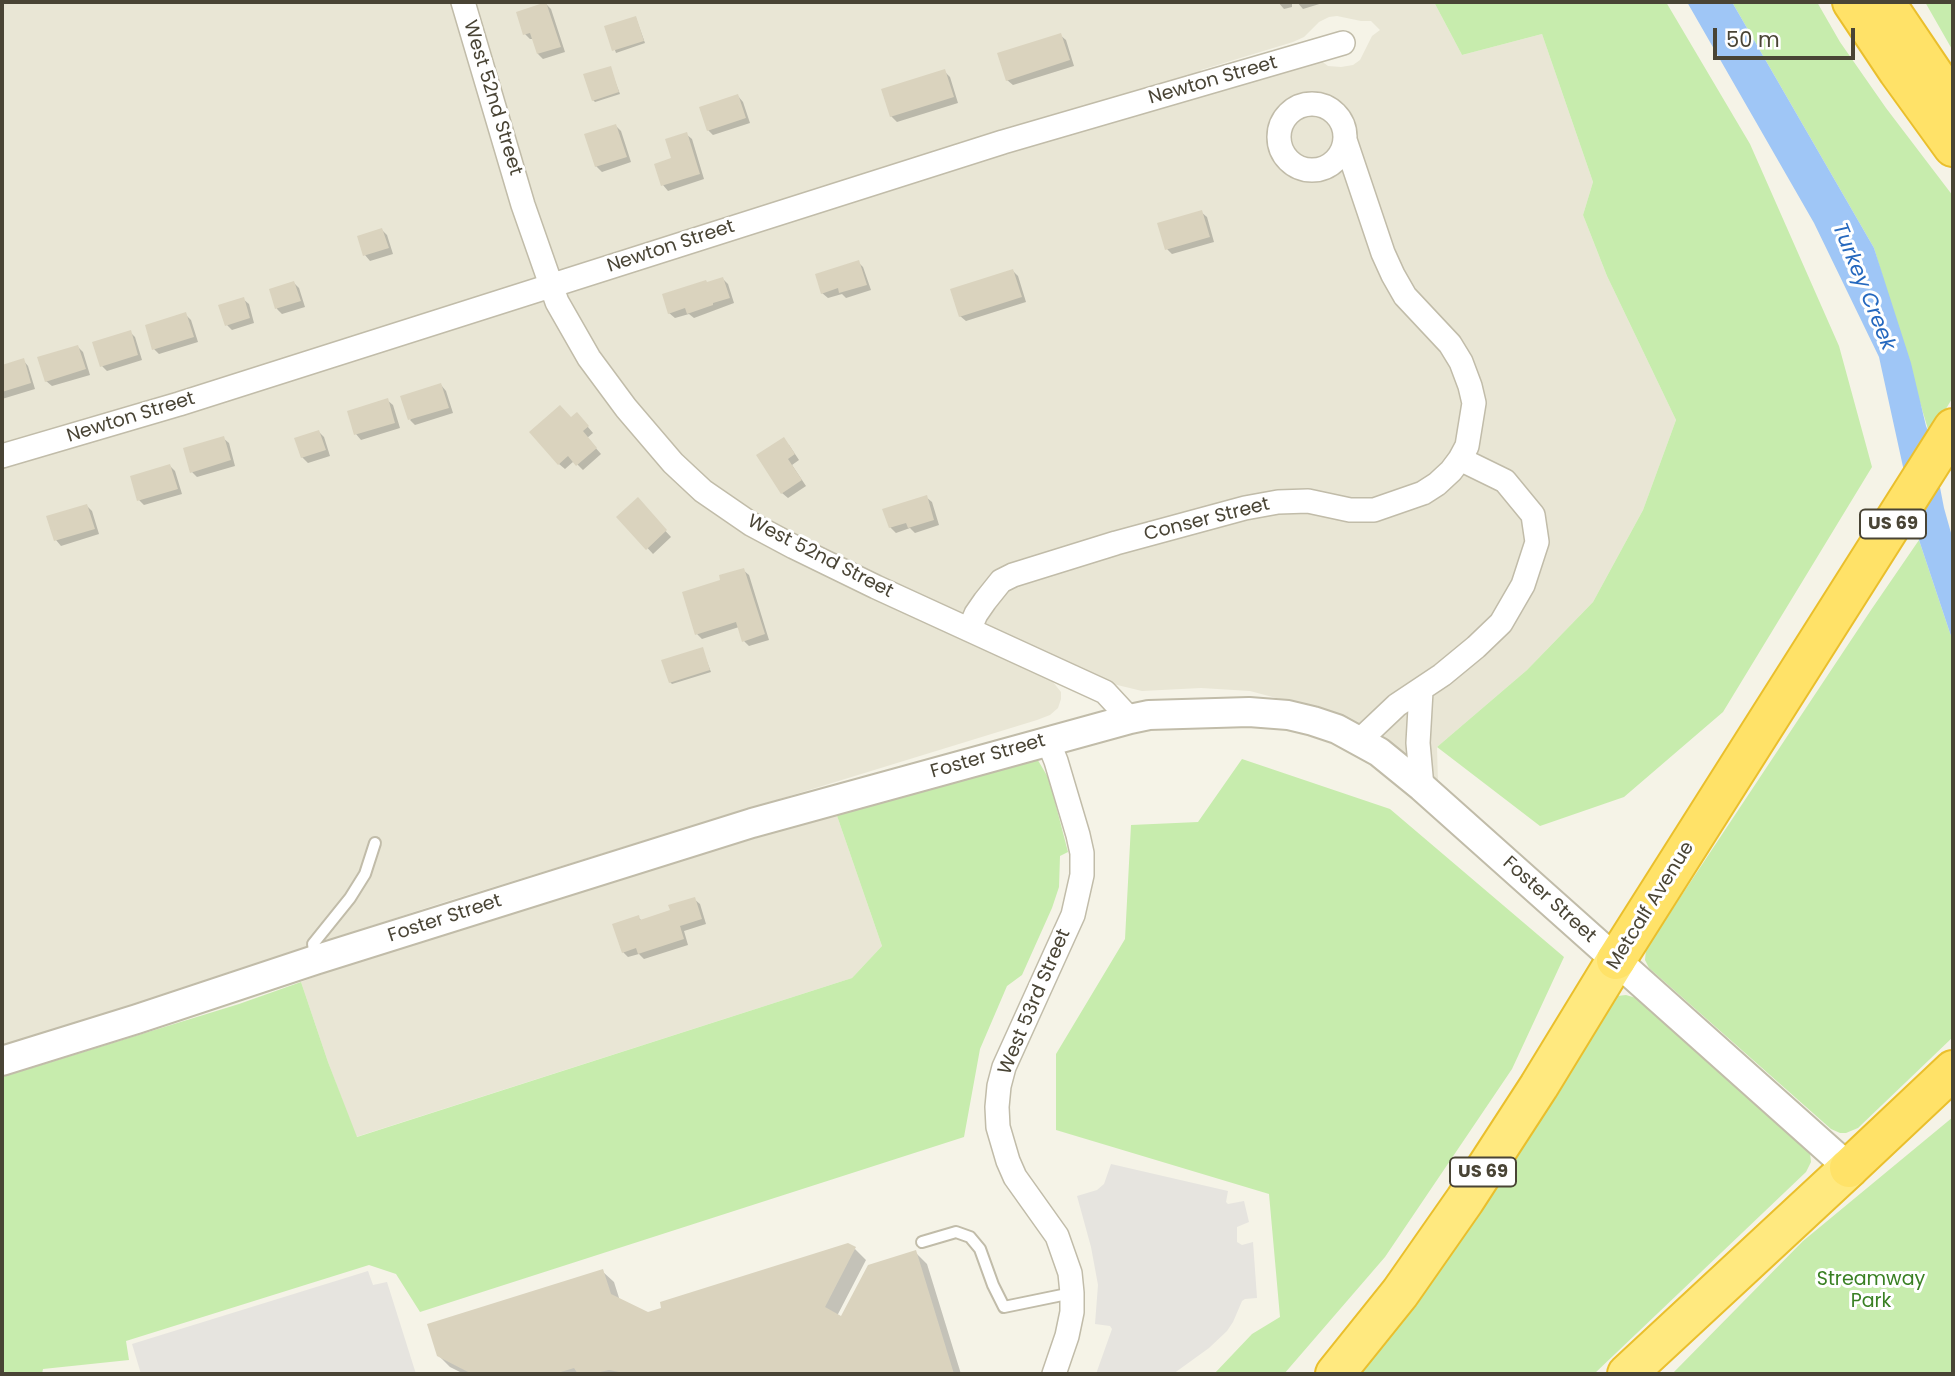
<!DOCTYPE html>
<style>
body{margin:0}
#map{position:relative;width:1955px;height:1376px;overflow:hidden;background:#f5f3e7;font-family:Poppins,sans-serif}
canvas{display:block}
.frame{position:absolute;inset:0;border:4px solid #494435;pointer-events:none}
.scale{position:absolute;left:1713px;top:28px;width:142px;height:32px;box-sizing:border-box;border:4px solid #494435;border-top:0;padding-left:9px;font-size:21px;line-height:24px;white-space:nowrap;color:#494435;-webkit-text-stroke:5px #fff;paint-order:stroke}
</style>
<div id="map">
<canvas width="1955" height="1376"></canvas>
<div class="frame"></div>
<div class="scale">50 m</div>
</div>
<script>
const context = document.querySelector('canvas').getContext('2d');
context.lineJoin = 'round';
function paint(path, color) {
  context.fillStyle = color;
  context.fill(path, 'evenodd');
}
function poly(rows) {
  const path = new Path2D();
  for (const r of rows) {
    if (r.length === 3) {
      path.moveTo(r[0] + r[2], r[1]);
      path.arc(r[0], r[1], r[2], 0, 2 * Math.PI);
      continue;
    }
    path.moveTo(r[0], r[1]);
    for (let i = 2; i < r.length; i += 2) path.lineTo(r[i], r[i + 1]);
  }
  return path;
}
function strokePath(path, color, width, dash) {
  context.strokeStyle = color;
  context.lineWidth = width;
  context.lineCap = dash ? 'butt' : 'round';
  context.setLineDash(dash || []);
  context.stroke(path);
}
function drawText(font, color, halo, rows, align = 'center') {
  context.font = font + ' Poppins,sans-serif';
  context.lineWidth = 6;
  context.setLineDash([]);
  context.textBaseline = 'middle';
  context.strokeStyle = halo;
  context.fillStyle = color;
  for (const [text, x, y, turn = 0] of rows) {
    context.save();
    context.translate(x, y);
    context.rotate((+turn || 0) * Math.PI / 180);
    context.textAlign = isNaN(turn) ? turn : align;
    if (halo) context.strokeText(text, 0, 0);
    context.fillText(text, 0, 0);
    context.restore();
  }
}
paint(poly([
 [2,2,1434,2,1462,55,1542,34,1593,182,1583,215,1607,276,1676,420,1643,510,1593,602,1527,670,1437,747,1438,783,1295,703,1250,691,1201,688,1142,691,1109,683,1049,677,1061,692,1061,699,1058,708,1050,715,1037,720,435,905,2,1048],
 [1337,16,1361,21,1371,21,1380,30,1372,36,1360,60,1353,65,1341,67,1328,66,1320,60,1206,89,1201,70,1293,42,1304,37,1319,22,1329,17],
 [835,810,882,946,852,978,356,1137,328,1062,301,982,371,955]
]), '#e9e6d5');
paint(poly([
 [1434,2,1666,2,1750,144,1839,346,1872,467,1723,712,1624,797,1540,826,1437,747,1527,670,1593,602,1643,510,1676,420,1607,276,1583,215,1593,182,1542,34,1462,55],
 [1732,2,1817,2,1840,42,1886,108,1953,196,1953,397,1930,436,1874,248],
 [1925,2,1953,2,1953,51],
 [1919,540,1953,642,1953,1037,1858,1128,1846,1133,1840,1133,1831,1129,1649,968,1645,960,1646,949,1871,610],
 [1036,757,1049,779,1068,852,1060,856,1059,887,1052,908,1022,975,1007,986,980,1049,964,1137,420,1312,396,1274,369,1265,126,1341,129,1360,43,1369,42,1374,2,1374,2,1077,239,1004,301,982,328,1062,357,1137,852,978,882,946,835,810],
 [1242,759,1390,809,1564,957,1512,1069,1385,1257,1284,1374,1214,1374,1252,1334,1280,1317,1269,1194,1056,1130,1056,1054,1125,939,1131,825,1198,822],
 [1626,995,1636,998,1803,1144,1810,1153,1811,1162,1806,1172,1594,1374,1353,1374,1617,996],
 [1953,1117,1953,1374,1672,1374,1803,1241]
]), '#c7ecad');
paint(poly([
 [1111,1164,1228,1191,1226,1202,1228,1204,1244,1201,1249,1222,1237,1227,1237,1242,1242,1245,1253,1242,1257,1298,1245,1299,1242,1301,1233,1322,1227,1331,1209,1348,1173,1374,1096,1374,1112,1329,1110,1326,1095,1324,1098,1285,1091,1247,1077,1196,1097,1190,1104,1184],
 [368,1271,373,1285,387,1282,416,1374,141,1374,132,1344]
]), '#e6e4df');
paint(poly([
 [1687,2,1732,2,1874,248,1911,363,1926,426,1930,436,1944,508,1953,540,1953,642,1919,540,1879,357,1814,223]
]), '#9fc6f6');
paint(poly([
 [1278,2,1326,2,1303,9,1297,2,1292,4,1292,7,1284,9],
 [546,4,551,9,565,52,543,59,538,54,533,39,530,39,525,34],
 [636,18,645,43,616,53,607,27],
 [1060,35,1066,40,1074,66,1013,85,1007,80],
 [610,68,620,94,595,102,593,100],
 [944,71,950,77,958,103,897,122,891,116],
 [738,96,743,102,750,123,713,135,708,130],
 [616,126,621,131,631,162,602,172,596,166],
 [686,134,692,139,704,179,668,191,663,185],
 [1201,212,1207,217,1214,242,1172,254,1167,249],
 [382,230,387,235,393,254,370,261,365,255,359,237],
 [858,262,863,267,871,290,846,298,842,294,828,298,822,293],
 [1013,271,1018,276,1026,302,966,321,960,316],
 [723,279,728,284,734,303,694,318,689,314,675,318,669,313,707,284],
 [294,283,299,288,305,307,282,314,277,309,271,290],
 [243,299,249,304,254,323,232,330,227,325],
 [185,314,191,320,198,342,159,354,154,349],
 [130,332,135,337,142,360,107,371,102,366],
 [78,347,83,352,90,375,52,386,46,381],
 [23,360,28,366,35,389,2,399,2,367],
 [441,385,446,391,453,413,415,425,410,420],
 [387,400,393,405,400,428,361,440,356,434],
 [582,420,593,433,587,438,601,454,583,470,574,461,565,469,559,464],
 [319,432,324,437,330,456,308,463,302,457],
 [223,438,229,443,235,466,197,477,192,472],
 [789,445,799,460,792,465,806,486,788,498,782,493],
 [170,466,175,471,182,494,144,505,139,500],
 [926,497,932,502,939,525,915,533,910,528,896,533,890,527],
 [637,500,671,537,653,554,619,517],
 [87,506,92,511,99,534,61,546,56,540],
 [743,570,749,575,769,640,749,646,744,641,739,627,702,639,697,634,722,581],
 [702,649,711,672,672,684,670,682],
 [694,899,700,904,706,924,684,931,688,945,644,959,639,954,628,957,623,952,638,917,642,921,672,911],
 [855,1249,866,1260,837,1316,841,1318,915,1252,927,1264,961,1374,464,1374,450,1367,438,1355,602,1271,614,1282,620,1301,647,1314]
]), '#0003');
paint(poly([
 [546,2,561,47,537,54,530,33,523,35,516,12],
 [636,16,644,41,612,51,604,26],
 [1061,33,1070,60,1006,81,997,53],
 [611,66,619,92,592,101,583,74],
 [945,69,954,97,890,117,881,89],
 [738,94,746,118,707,131,699,107],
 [616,124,627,157,595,167,584,134],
 [687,132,700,174,661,186,654,164,671,158,665,139],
 [1202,210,1210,237,1165,250,1157,223],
 [382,228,389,248,363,256,357,236],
 [859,260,867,285,839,293,838,288,821,294,815,274],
 [1013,269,1022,297,959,317,950,289],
 [723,277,730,298,713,303,713,305,687,314,685,308,668,314,662,294,706,280,707,282],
 [294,281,301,301,275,309,269,289],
 [244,297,250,318,225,326,218,305],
 [186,312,194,337,152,350,145,325],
 [131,330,138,355,100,367,92,342],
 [78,345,86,369,45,382,37,357],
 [24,358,31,383,2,392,2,365],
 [441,383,449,408,408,420,400,396],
 [388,398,395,423,354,435,347,411],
 [560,405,571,417,577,412,589,426,583,431,597,448,576,466,568,456,558,465,529,432],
 [319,430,326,450,301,458,294,438],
 [224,436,231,460,190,473,183,448],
 [784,437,795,454,788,459,802,480,781,494,756,455],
 [170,464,178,489,137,501,130,476],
 [927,495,934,520,908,528,906,523,889,528,882,509],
 [638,497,667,530,646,550,616,517],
 [87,504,95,529,54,541,46,516],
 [744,568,765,634,742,642,736,622,695,635,682,592,720,580,719,575],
 [703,647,710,670,669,683,661,660],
 [695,897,702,919,680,926,684,939,638,954,636,948,622,953,612,924,639,915,640,920,670,910,668,905],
 [848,1243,856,1247,825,1307,841,1316,868,1265,916,1250,954,1374,629,1374,609,1370,591,1374,578,1374,574,1368,554,1374,472,1374,437,1356,427,1324,603,1269,611,1294,648,1312,661,1308,660,1302]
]), '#dad3be');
const service = poly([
 [315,957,313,944,350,898,365,874,375,843],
 [922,1242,956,1232,970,1237,980,1249,993,1285,1004,1307,1072,1293]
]);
const minor = poly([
 [463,2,523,205,557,302,589,358,626,408,673,463,703,491,751,524,794,547,876,587,1105,692,1130,719],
 [1312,137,33],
 [2,456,179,404,1003,142,1343,43],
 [970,628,976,614,985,601,1001,581,1013,575,1116,543,1245,508,1278,502,1308,501,1350,510,1374,510,1423,493,1437,484,1451,471,1460,459,1467,446,1474,403,1470,386,1461,362,1450,344,1405,296,1393,275,1383,253,1345,140],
 [1421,691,1418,743,1422,787],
 [1048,741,1056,761,1078,835,1082,853,1082,875,1073,915,1004,1067,999,1086,997,1107,998,1127,1008,1161,1015,1177,1057,1236,1070,1273,1072,1293,1072,1312,1067,1336,1054,1374],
 [1359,741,1397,705,1442,675,1476,647,1501,623,1523,585,1537,542,1533,515,1505,481,1460,459]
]);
const tertiary = poly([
 [2,1061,137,1019,315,960,752,823,1130,719,1149,715,1249,712,1288,715,1313,721,1337,729,1379,752,1422,787,1849,1168]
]);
const trunk = poly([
 [1335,1374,1400,1293,1465,1200,1539,1086,1616,960],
 [1627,1374,1849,1168]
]);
const motorway = poly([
 [1852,2,1898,71,1953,147],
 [1885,2,1953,103],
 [1616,960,1953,428],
 [1849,1168,1953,1070]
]);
strokePath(service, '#c1bca9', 14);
strokePath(minor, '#c1bca9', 26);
strokePath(tertiary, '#c1bca9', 32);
strokePath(trunk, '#eabf2c', 42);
strokePath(motorway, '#eabf2c', 42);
strokePath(service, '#fff', 10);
strokePath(minor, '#fff', 23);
strokePath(tertiary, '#fff', 28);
strokePath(trunk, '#ffe97f', 38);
strokePath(motorway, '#ffe268', 38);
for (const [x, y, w] of [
 [1893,524,66],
 [1483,1172,66]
]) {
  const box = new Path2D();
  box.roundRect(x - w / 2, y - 14.5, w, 29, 5);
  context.fillStyle = '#fff';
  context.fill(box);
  strokePath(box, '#494435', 2);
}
drawText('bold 18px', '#494435', null, [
 ["US 69",1893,524],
 ["US 69",1483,1172]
]);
drawText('19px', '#494435', '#fff', [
 ["Newton Street",1213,81,-16],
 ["West 52nd Street",492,98,73],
 ["Newton Street",671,247,-18],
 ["Newton Street",131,418,-17],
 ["Conser Street",1207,520,-14],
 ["West 52nd Street",820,557,27],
 ["Foster Street",988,757,-16],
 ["Foster Street",1549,900,42],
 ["Metcalf Avenue",1651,906,-58],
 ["Foster Street",445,919,-18],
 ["West 53rd Street",1035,1002,-67]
]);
drawText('19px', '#398023', '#fff', [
 ["Streamway",1871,1280],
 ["Park",1871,1302]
]);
drawText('italic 21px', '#2568be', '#fff', [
 ["Turkey Creek",1863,287,68]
]);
</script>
